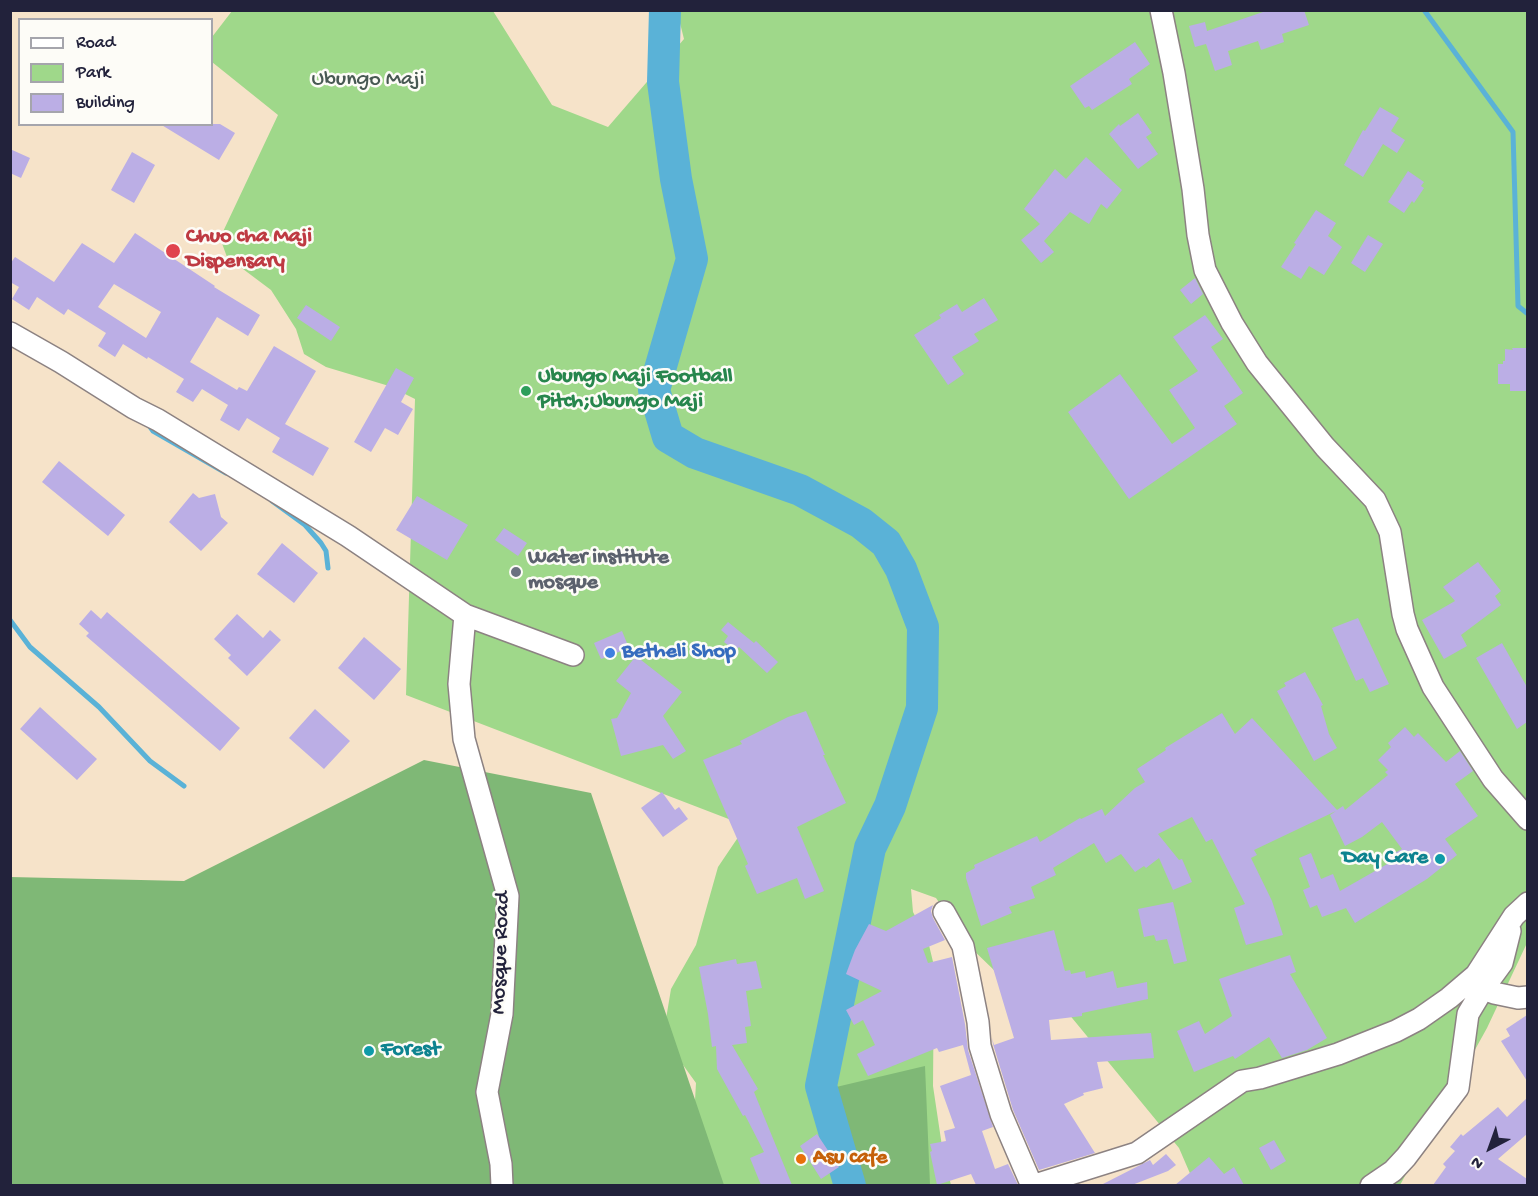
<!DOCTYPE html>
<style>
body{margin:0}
#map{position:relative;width:1538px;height:1196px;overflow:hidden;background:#f6e3c9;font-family:"Gochi Hand",sans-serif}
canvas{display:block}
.frame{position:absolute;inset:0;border:12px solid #22223b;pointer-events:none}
.legend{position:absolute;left:18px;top:18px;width:195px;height:108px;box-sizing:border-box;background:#fdfcf7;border:2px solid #a5a5ac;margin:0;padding:8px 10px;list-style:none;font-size:18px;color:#22223b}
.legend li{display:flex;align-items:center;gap:12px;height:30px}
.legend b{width:30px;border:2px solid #a5a5ac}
.north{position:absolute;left:1460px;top:1118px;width:60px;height:60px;-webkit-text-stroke:4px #fdfcf7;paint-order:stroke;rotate:221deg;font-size:16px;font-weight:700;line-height:24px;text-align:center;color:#22223b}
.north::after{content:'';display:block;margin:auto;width:21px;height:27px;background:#22223b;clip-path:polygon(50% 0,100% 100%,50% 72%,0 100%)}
</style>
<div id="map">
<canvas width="1538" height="1196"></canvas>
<div class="frame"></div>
<ul class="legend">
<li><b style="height:8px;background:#fff"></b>Road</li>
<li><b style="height:16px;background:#9fd88a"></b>Park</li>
<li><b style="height:16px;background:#bbaee5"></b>Building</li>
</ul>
<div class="north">N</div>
</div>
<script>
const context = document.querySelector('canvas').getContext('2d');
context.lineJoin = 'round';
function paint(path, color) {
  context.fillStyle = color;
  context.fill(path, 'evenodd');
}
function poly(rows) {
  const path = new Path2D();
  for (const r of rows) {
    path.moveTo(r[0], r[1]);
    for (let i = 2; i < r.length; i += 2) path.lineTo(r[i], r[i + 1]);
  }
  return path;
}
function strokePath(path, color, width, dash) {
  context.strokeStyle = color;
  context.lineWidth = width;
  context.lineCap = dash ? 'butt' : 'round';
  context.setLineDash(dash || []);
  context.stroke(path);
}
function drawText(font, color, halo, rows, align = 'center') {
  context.font = font + ' "Gochi Hand",sans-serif';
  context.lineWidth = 5;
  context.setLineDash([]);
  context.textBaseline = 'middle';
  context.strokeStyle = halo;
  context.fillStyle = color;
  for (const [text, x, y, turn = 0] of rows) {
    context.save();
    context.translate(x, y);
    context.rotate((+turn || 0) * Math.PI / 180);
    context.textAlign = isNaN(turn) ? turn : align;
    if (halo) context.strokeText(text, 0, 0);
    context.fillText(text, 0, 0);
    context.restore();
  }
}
paint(poly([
 [232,11,493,11,552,105,608,127,684,39,677,11,1527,11,1527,943,1487,1028,1400,1185,1195,1185,1179,1148,1054,996,996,972,967,944,936,898,911,889,913,912,928,941,934,966,933,1086,943,1153,951,1185,698,1185,694,1118,696,1083,663,1037,671,989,696,945,718,867,743,830,752,828,406,695,415,399,389,386,326,367,304,354,296,329,271,290,227,257,220,238,278,115,212,62,212,37]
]), '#9fd88a');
paint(poly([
 [424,760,591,793,724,1185,11,1185,10,877,184,881],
 [925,1066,930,1185,853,1185,832,1088]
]), '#7fb876');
strokePath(poly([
 [1424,10,1513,132,1518,306,1528,314],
 [148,424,153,431,226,473],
 [272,501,305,525,321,543,326,551,328,568],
 [10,620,30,647,99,707,150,761,184,786]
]), '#5ab2d7', 5);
strokePath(poly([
 [665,10,663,82,676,179,692,259,654,390,668,437,695,453,800,490,861,523,886,543,901,569,923,627,922,708,890,806,870,848,821,1086,850,1186]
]), '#5ab2d7', 32);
paint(poly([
 [1269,10,1304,10,1309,25,1282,34,1284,42,1261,50,1258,41,1228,51,1232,65,1215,71,1206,44,1195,47,1189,26,1205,22,1207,31],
 [1135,42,1150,64,1129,79,1132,84,1092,110,1089,106,1085,108,1070,86],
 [1380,107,1399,118,1391,131,1405,140,1397,153,1383,144,1363,177,1344,165,1363,130,1365,131],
 [1138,113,1152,133,1146,137,1158,154,1138,169,1109,134,1119,124,1120,126],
 [160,124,220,124,235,133,219,160],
 [10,149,30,158,21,178,10,173],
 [132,152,155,165,134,203,111,190],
 [1086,157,1122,190,1107,209,1101,204,1089,224,1070,212,1044,241,1054,252,1041,263,1021,240,1040,224,1024,209,1055,169,1066,179],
 [1408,171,1424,182,1421,186,1424,188,1414,203,1412,201,1404,213,1388,202],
 [1316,210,1336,223,1328,236,1342,247,1324,275,1309,266,1301,279,1281,267,1296,244,1294,243],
 [135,233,215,286,214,287,260,315,248,336,217,317,190,362,237,390,239,387,247,391,274,346,316,371,285,424,329,448,313,476,272,452,280,438,247,418,239,431,220,420,228,405,202,389,193,402,176,392,184,379,148,357,147,359,123,344,115,357,98,346,106,333,68,309,64,315,37,297,29,310,12,299,19,287,10,282,10,264,15,257,54,282,82,243,114,263],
 [114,284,161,312,146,338,98,307],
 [1368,235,1383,244,1365,272,1351,263],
 [1195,278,1203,294,1191,304,1180,290],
 [984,298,998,320,974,334,979,341,952,357,964,374,948,385,914,335,941,318,939,315,957,304,962,312],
 [306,305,340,327,331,341,297,318],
 [1205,315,1223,339,1211,347,1243,393,1224,406,1237,424,1129,499,1068,412,1120,374,1172,444,1195,428,1169,390,1198,371,1173,337],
 [1512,348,1527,348,1527,391,1510,391,1510,384,1498,384,1498,364,1503,364,1503,361,1505,361,1505,349,1513,350],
 [396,368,414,378,401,402,413,409,398,435,385,428,371,452,354,442],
 [59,461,125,515,108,536,42,482],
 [193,493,199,498,215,494,221,517,228,523,201,551,169,522],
 [417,496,468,525,447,560,396,530],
 [504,528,527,543,518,556,495,540],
 [282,543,318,573,294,603,257,574],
 [1478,562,1501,591,1495,596,1501,605,1461,635,1467,646,1444,659,1422,620,1455,601,1443,587],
 [91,610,101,619,107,612,240,728,220,751,86,636,89,633,79,624],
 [237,614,263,638,270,630,281,640,247,676,228,658,231,655,214,639],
 [1358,618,1389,684,1370,692,1363,678,1356,681,1332,628],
 [728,622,754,643,756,641,778,662,767,673,739,647,735,651,724,642,728,636,721,630],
 [622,631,629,648,601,659,594,643],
 [364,637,401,669,374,700,338,668],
 [1502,643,1527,687,1527,722,1517,729,1476,658],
 [636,656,682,692,663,716,686,751,673,759,663,745,621,756,611,719,617,718,631,693,616,681],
 [1305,672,1323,705,1321,706,1329,734,1337,748,1314,761,1277,691,1286,686,1284,683],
 [40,707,97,759,77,780,20,729],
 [315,709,350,741,324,769,289,738],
 [806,711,825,755,823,755,846,803,797,827,824,891,805,899,797,878,757,894,745,866,748,864,703,760,742,744,740,741,788,717],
 [1222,713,1235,734,1252,718,1337,810,1343,806,1345,810,1388,775,1385,772,1388,770,1378,760,1391,747,1388,743,1405,727,1414,737,1418,733,1446,762,1460,751,1473,771,1455,784,1478,816,1445,839,1457,855,1427,879,1355,923,1346,908,1322,917,1317,905,1310,908,1303,890,1310,887,1299,858,1311,853,1321,879,1333,874,1340,891,1389,863,1386,858,1402,849,1382,822,1362,837,1345,846,1330,815,1336,811,1254,850,1257,855,1251,858,1272,901,1283,935,1246,945,1234,908,1245,904,1212,839,1206,842,1192,817,1158,834,1179,860,1182,859,1192,882,1173,890,1159,858,1146,868,1144,866,1135,872,1121,854,1106,863,1094,843,1053,868,1056,875,1031,887,1035,898,1009,907,1012,913,981,926,966,878,966,873,975,868,974,865,1037,836,1040,842,1080,818,1081,819,1102,809,1105,816,1135,788,1145,782,1137,769,1166,750,1165,748],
 [662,792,675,810,679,807,688,819,663,837,641,808],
 [1173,902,1187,961,1174,964,1167,939,1156,941,1154,935,1144,937,1138,909],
 [933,905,931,911,933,918,945,940,923,949,928,963,952,957,965,1024,968,1050,993,1127,982,1131,995,1169,1008,1164,1018,1185,976,1185,971,1174,937,1185,930,1152,932,1151,930,1144,946,1141,944,1131,955,1128,940,1086,971,1075,963,1045,939,1052,937,1048,868,1076,857,1054,875,1045,863,1020,854,1025,846,1010,882,991,846,974,855,950,869,924,886,931],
 [1054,930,1065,971,1070,970,1071,974,1085,971,1086,978,1113,971,1117,988,1147,982,1148,999,1082,1013,1082,1016,1049,1020,1051,1040,1151,1033,1154,1058,1097,1062,1103,1088,1083,1093,1084,1095,1064,1104,1095,1153,1039,1170,1013,1110,993,1044,992,1038,994,1045,1014,1038,987,948],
 [1290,955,1296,972,1290,974,1327,1038,1307,1050,1282,1058,1269,1037,1235,1059,1233,1056,1194,1072,1177,1031,1199,1021,1205,1034,1232,1016,1219,979],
 [736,959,737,964,756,961,762,988,746,991,751,1026,745,1027,747,1043,732,1045,758,1089,754,1092,792,1185,761,1185,750,1158,764,1152,745,1115,743,1116,717,1069,716,1046,712,1047,708,1014,699,967],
 [1527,1015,1527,1081,1501,1041,1510,1036,1506,1029],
 [1527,1098,1527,1134,1498,1159,1527,1179,1527,1185,1433,1185,1446,1167,1443,1164,1455,1151,1450,1147,1461,1134,1463,1136,1498,1107,1507,1117],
 [817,1134,839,1167,821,1179,800,1146],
 [1274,1140,1286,1161,1271,1170,1259,1148],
 [1166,1154,1176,1165,1168,1171,1132,1185,1101,1185,1150,1160,1153,1165],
 [1209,1157,1224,1174,1234,1167,1244,1185,1175,1185]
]), '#bbaee5');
const minor = poly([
 [1161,10,1174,73,1193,189,1198,235,1205,270,1232,323,1257,363,1325,447,1375,500,1390,532,1403,614,1407,629,1433,687,1493,779,1528,819],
 [10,333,61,362,134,408,158,420,348,536,465,615,573,655],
 [465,615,459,684,464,739,508,896,502,1014,487,1092,501,1164,502,1186],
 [944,912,963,946,978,1022,980,1046,1001,1114,1032,1186],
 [1483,989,1494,993,1518,998,1528,997],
 [1032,1186,1137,1153,1242,1081,1260,1078,1338,1054,1396,1031,1419,1019,1449,998,1476,975,1514,916,1528,903],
 [1371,1186,1393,1171,1406,1157,1458,1088,1468,1014,1483,989,1502,963,1510,931]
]);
strokePath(minor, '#8c8282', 24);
strokePath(minor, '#fff', 21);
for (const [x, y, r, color] of [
 [173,251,8,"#e0444e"],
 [526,391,6,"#2e9e5b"],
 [516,572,6,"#6b7280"],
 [610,653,6,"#3f7fe0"],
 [1440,859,6,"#0f9aa8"],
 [369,1051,6,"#0f9aa8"],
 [801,1159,6,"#e8710a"]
]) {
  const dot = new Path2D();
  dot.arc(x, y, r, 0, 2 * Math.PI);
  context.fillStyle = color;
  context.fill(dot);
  strokePath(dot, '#fdfcf7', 2);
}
drawText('22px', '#485953', '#fdfcf7', [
 ["Ubungo Maji",368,81]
]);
drawText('bold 22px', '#be3a42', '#fdfcf7', [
 ["Chuo cha Maji",186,238],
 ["Dispensary",186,263]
], 'left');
drawText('bold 22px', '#27864d', '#fdfcf7', [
 ["Ubungo Maji Football",538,378],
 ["Pitch;Ubungo Maji",538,403]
], 'left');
drawText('bold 22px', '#5b616d', '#fdfcf7', [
 ["Water institute",528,559],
 ["mosque",528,584]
], 'left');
drawText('bold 22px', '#366cbe', '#fdfcf7', [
 ["Betheli Shop",622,653]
], 'left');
drawText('bold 22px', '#0d838f', '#fdfcf7', [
 ["Day Care",1428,859],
 ["Forest",381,1051,"left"]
], 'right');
drawText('22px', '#22223b', '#fdfcf7', [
 ["Mosque Road",502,953,-88]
]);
drawText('bold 22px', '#c56008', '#fdfcf7', [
 ["Asu cafe",813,1159]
], 'left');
</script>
